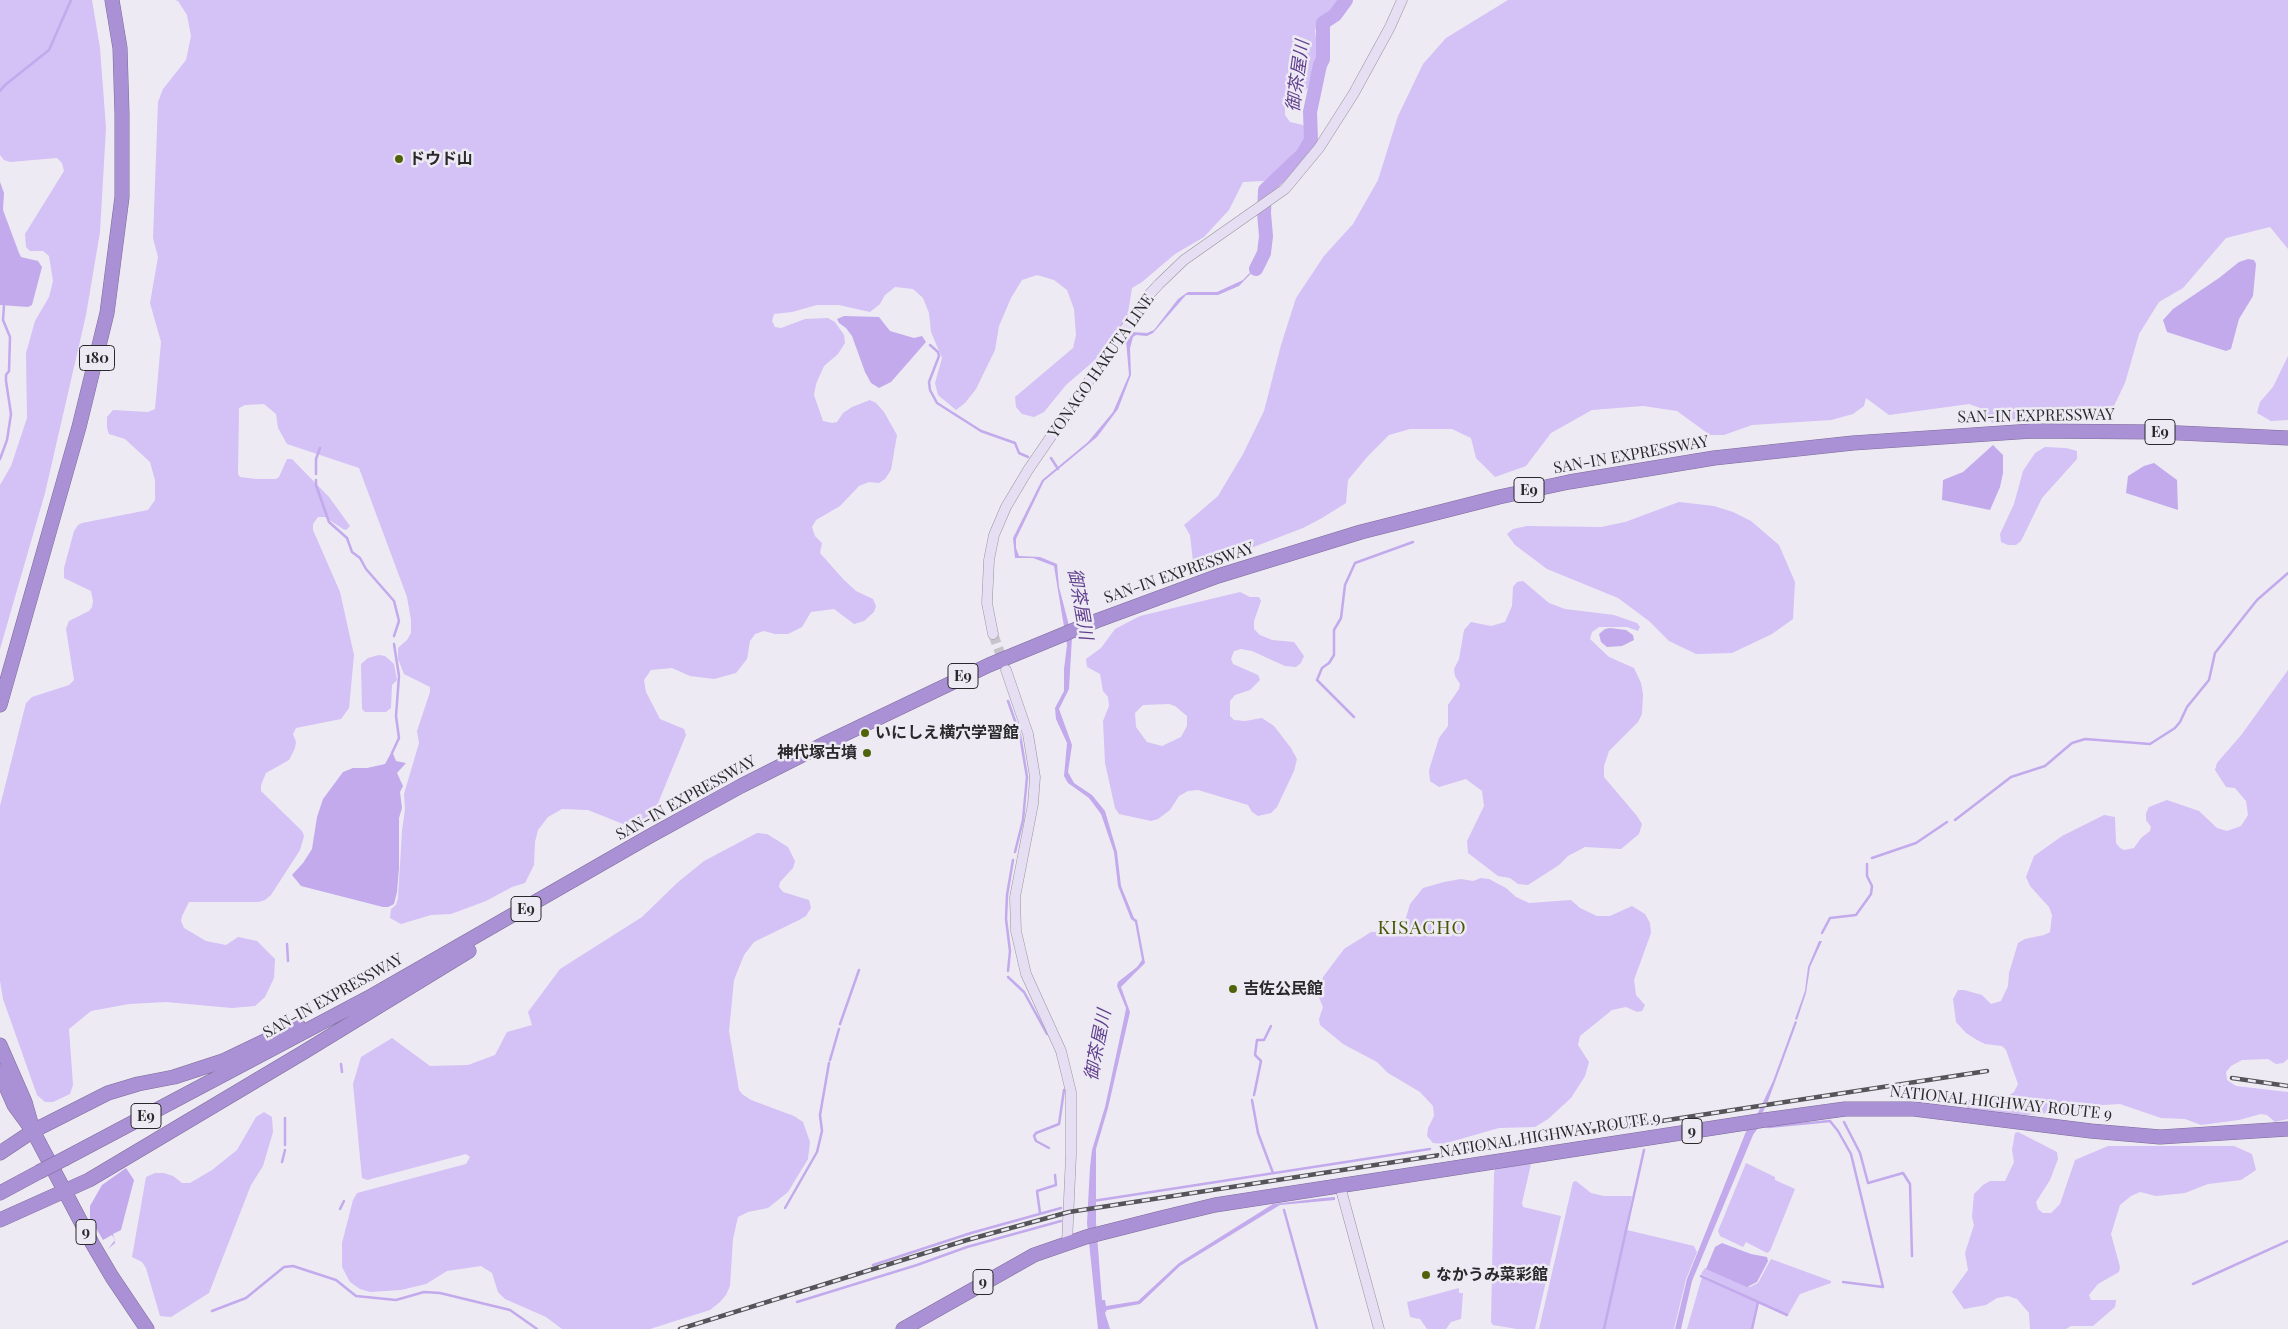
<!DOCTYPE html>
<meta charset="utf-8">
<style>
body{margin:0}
canvas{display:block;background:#edeaf3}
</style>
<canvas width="2288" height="1329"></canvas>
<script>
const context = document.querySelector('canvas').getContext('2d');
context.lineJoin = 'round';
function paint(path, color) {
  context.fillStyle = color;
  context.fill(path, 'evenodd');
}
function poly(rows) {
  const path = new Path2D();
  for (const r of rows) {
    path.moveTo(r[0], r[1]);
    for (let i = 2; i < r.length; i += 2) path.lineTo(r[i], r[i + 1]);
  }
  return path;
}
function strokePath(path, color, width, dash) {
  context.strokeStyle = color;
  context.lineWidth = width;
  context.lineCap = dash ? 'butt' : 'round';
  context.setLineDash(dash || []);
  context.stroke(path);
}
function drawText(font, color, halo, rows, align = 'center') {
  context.font = font + ' "Playfair Display","Noto Sans JP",serif';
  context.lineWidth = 5;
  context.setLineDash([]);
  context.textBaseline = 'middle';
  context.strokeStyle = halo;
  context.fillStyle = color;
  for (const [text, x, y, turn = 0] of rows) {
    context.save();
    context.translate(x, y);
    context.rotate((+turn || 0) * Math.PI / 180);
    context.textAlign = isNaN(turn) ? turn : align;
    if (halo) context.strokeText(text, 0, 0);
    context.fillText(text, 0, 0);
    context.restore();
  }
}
paint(poly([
 [0,0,92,0,100,48,106,128,100,232,86,315,45,493,0,649,0,485,11,466,27,418,26,353,35,321,49,297,53,281,49,256,43,251,30,251,26,247,25,234,64,171,62,163,57,158,10,162,4,160,0,155],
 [175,0,1342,0,1337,9,1321,19,1315,30,1318,54,1315,72,1308,88,1285,101,1285,115,1290,122,1303,125,1308,134,1306,145,1281,169,1264,181,1243,182,1229,210,1204,237,1175,254,1142,282,1132,288,1127,319,1095,360,1066,385,1044,412,1034,417,1022,414,1016,407,1015,397,1073,348,1076,335,1074,309,1067,290,1054,280,1037,275,1022,280,1011,298,999,326,995,350,976,389,965,403,956,410,938,395,935,383,942,358,931,332,929,313,923,298,913,289,895,287,885,295,880,304,870,312,839,305,817,305,792,312,774,314,772,321,775,327,781,328,805,319,828,318,835,322,844,335,845,343,838,354,824,366,816,384,814,395,823,421,832,423,837,422,843,413,852,407,870,400,876,403,884,412,897,435,891,470,885,479,879,483,869,482,859,486,840,506,816,520,812,527,815,536,822,543,820,553,843,579,856,591,873,599,876,606,874,612,864,621,854,624,834,609,811,612,802,627,788,634,775,634,764,631,755,634,750,641,747,659,736,673,714,679,690,676,672,668,651,670,644,680,646,692,660,719,684,729,686,735,656,808,647,817,630,824,623,824,588,810,562,809,548,817,538,830,535,842,534,865,525,883,512,887,486,901,451,914,431,915,401,924,390,918,391,909,396,905,398,898,402,831,405,809,404,794,419,743,417,731,430,692,430,687,404,674,398,659,398,648,407,640,411,633,411,620,407,597,359,468,287,444,278,428,276,414,264,404,245,405,239,408,238,474,240,477,256,479,276,479,279,477,287,459,292,459,329,497,350,526,346,530,343,529,325,517,318,517,313,524,313,530,340,592,354,655,349,708,341,719,296,728,293,734,296,742,295,748,289,760,266,773,261,785,261,791,302,831,304,836,300,850,271,895,265,900,259,902,189,902,182,916,181,921,184,928,206,941,226,945,238,937,257,941,275,959,274,978,265,997,255,1006,232,1008,166,1002,129,1004,91,1011,69,1029,73,1085,70,1094,53,1102,45,1102,37,1095,3,999,0,981,0,806,26,703,32,697,69,685,74,680,66,629,69,621,89,611,92,607,93,601,91,591,64,578,64,568,74,531,78,525,82,523,148,510,155,500,155,480,150,462,125,439,109,434,107,428,107,417,113,410,148,412,155,409,161,342,150,303,158,257,153,238,158,102,163,89,186,60,191,36,187,15,178,1],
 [1508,0,2288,0,2288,249,2270,227,2226,238,2183,288,2159,302,2139,334,2125,383,2112,410,2088,415,2016,419,1992,423,1983,409,1969,404,1889,415,1866,398,1864,406,1853,414,1831,420,1752,425,1724,435,1710,435,1677,411,1643,406,1592,410,1551,433,1526,466,1495,477,1476,458,1471,438,1452,429,1410,429,1389,435,1368,456,1348,480,1346,503,1322,518,1303,528,1194,570,1190,535,1184,525,1218,496,1243,454,1264,411,1281,345,1296,298,1324,256,1353,224,1378,180,1398,116,1423,64,1446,38],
 [2288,356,2288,420,2271,421,2257,413,2260,402,2273,387],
 [2045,447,2066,448,2077,451,2077,459,2042,498,2021,541,2016,545,2008,545,2001,542,2000,534,2014,504,2023,471,2035,453],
 [1679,502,1714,506,1733,512,1751,521,1779,545,1795,582,1793,619,1772,634,1732,653,1696,654,1669,641,1649,621,1618,598,1547,569,1515,545,1507,534,1513,529,1527,526,1601,527,1625,522],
 [1523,581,1549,603,1565,609,1614,615,1637,623,1640,627,1638,631,1627,627,1599,627,1592,632,1590,639,1609,657,1634,668,1641,683,1643,694,1642,714,1638,722,1609,751,1604,766,1604,777,1637,816,1642,824,1639,834,1621,849,1585,847,1568,856,1559,865,1528,885,1518,884,1510,878,1498,876,1468,853,1467,841,1484,806,1482,791,1466,779,1439,787,1430,781,1429,770,1439,738,1448,726,1448,705,1459,689,1460,684,1455,676,1454,669,1459,659,1464,630,1471,622,1491,626,1505,622,1512,606,1513,587,1517,582],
 [1240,592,1250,597,1259,597,1261,601,1254,621,1254,629,1260,635,1272,640,1294,642,1304,656,1301,663,1296,667,1285,666,1252,651,1241,649,1234,651,1231,659,1233,664,1258,675,1260,680,1250,690,1235,695,1230,701,1230,716,1234,720,1245,721,1262,718,1274,726,1291,748,1297,759,1294,771,1277,807,1271,813,1258,816,1252,812,1248,805,1198,790,1188,791,1179,796,1170,810,1158,819,1151,821,1119,814,1115,808,1105,763,1103,721,1109,706,1108,697,1103,691,1100,674,1087,667,1086,659,1101,648,1115,629,1140,616],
 [1169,704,1175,706,1187,716,1187,726,1181,737,1162,746,1147,742,1136,727,1135,713,1143,705],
 [379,655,385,656,394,664,397,680,392,685,391,708,386,712,365,712,362,709,361,664,368,658],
 [2288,670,2288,1059,2283,1063,2276,1064,2268,1059,2242,1060,2231,1066,2226,1072,2227,1080,2236,1086,2288,1092,2288,1119,2275,1122,2267,1115,2261,1114,2239,1120,2201,1125,2185,1119,2161,1118,2120,1104,2103,1105,2072,1116,2050,1113,2025,1115,1967,1108,1965,1104,1965,1100,2000,1098,2008,1096,2014,1092,2018,1084,2006,1050,2002,1046,1985,1044,1977,1040,1966,1033,1956,1022,1953,999,1958,990,1964,990,1982,995,1991,1004,2001,1001,2008,986,2009,973,2018,943,2025,939,2044,935,2050,932,2052,915,2049,907,2030,886,2026,877,2034,856,2062,836,2104,815,2115,817,2116,843,2120,848,2124,850,2134,848,2141,838,2150,831,2151,827,2146,820,2146,813,2149,807,2167,800,2199,811,2217,828,2227,831,2241,826,2248,815,2246,801,2235,788,2226,787,2215,770,2217,763,2242,734],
 [757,833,767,834,788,847,795,861,793,868,780,882,779,887,783,892,809,900,811,908,806,916,801,919,754,942,744,955,734,980,729,1031,739,1090,742,1094,751,1100,794,1116,803,1122,810,1142,808,1159,788,1192,768,1208,748,1212,738,1217,733,1239,730,1286,726,1295,720,1302,710,1310,650,1329,562,1329,546,1317,505,1299,498,1292,492,1273,481,1266,447,1271,426,1284,401,1290,370,1292,360,1289,350,1282,342,1267,342,1243,353,1200,357,1193,466,1164,470,1157,466,1154,367,1180,362,1178,353,1084,361,1057,392,1038,430,1066,468,1065,495,1055,507,1032,532,1025,528,1012,560,969,642,917,677,883,704,861],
 [1481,878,1489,879,1506,888,1516,897,1529,903,1571,900,1580,908,1597,916,1610,916,1632,906,1645,914,1650,923,1651,933,1634,980,1636,995,1645,1005,1642,1011,1637,1012,1626,1007,1612,1010,1580,1036,1578,1045,1589,1062,1585,1076,1571,1098,1548,1119,1535,1127,1499,1128,1443,1144,1433,1143,1427,1136,1428,1128,1434,1116,1433,1106,1420,1092,1388,1073,1377,1062,1343,1044,1320,1025,1319,1019,1323,1007,1318,995,1323,977,1344,949,1371,932,1398,931,1403,928,1410,904,1423,888,1444,882,1461,879,1473,881],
 [264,1112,272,1117,273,1132,263,1166,251,1185,209,1293,171,1317,160,1316,146,1268,142,1262,132,1257,146,1177,155,1173,164,1173,173,1176,182,1183,190,1183,212,1170,237,1150,256,1117],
 [2018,1132,2057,1152,2058,1159,2050,1180,2036,1202,2038,1209,2043,1213,2051,1213,2060,1204,2075,1160,2108,1146,2234,1146,2252,1154,2256,1170,2241,1180,2208,1184,2185,1193,2156,1196,2140,1192,2131,1196,2120,1205,2111,1234,2120,1267,2119,1272,2098,1284,2089,1295,2091,1300,2116,1300,2115,1307,2093,1326,2071,1326,2066,1329,2030,1329,2029,1313,2017,1299,2008,1296,1997,1298,1986,1305,1964,1309,1952,1292,1968,1270,1965,1253,1974,1225,1972,1217,1974,1194,1983,1185,1990,1181,2005,1181,2014,1162,2012,1150,2015,1133],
 [1530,1163,1531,1164,1522,1203,1523,1207,1561,1216,1535,1329,1517,1329,1493,1325,1491,1322,1494,1173,1495,1169],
 [1746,1163,1775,1177,1775,1180,1795,1189,1770,1251,1767,1253,1746,1242,1743,1247,1720,1236,1718,1231],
 [1576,1181,1591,1193,1604,1196,1632,1196,1626,1228,1627,1230,1694,1246,1697,1252,1686,1279,1674,1329,1539,1329,1573,1182],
 [1771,1259,1831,1281,1831,1283,1800,1294,1788,1315,1701,1274,1705,1268,1750,1287,1758,1283],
 [1702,1277,1757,1302,1751,1329,1687,1329],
 [1459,1288,1459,1293,1463,1293,1461,1319,1451,1322,1446,1329,1427,1329,1420,1319,1410,1317,1407,1302]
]), '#d4c1f5');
paint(poly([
 [0,182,4,193,3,210,19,253,21,257,38,261,42,267,32,305,28,307,0,305],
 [1262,252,1266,252,1260,264,1239,286,1218,295,1186,295,1153,333,1147,336,1136,335,1133,337,1130,348,1131,375,1118,409,1097,437,1044,481,1016,539,1016,548,1019,556,1040,557,1057,564,1059,587,1072,637,1069,689,1059,709,1072,745,1068,772,1074,783,1092,795,1105,811,1117,852,1121,886,1134,918,1137,920,1145,963,1121,987,1130,1012,1108,1108,1096,1149,1096,1222,1102,1300,1105,1300,1106,1306,1138,1301,1179,1263,1273,1204,1323,1198,1335,1197,1335,1200,1280,1205,1180,1266,1140,1304,1107,1310,1105,1313,1110,1329,1098,1329,1087,1223,1090,1167,1092,1150,1105,1107,1125,1014,1126,1008,1117,986,1118,982,1137,967,1142,960,1135,922,1131,919,1118,886,1114,852,1101,814,1089,798,1068,783,1064,776,1067,743,1056,719,1055,708,1064,691,1064,669,1067,645,1054,566,1033,558,1015,558,1013,538,1042,480,1088,442,1113,412,1129,375,1126,340,1132,332,1147,333,1154,330,1178,299,1188,292,1217,292,1243,280,1257,265],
 [2248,259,2254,260,2256,264,2253,296,2239,319,2231,349,2226,351,2167,332,2163,320,2173,309,2219,278,2239,262],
 [844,316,879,317,890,331,914,338,922,336,926,342,891,382,879,388,871,383,865,372,852,336,846,328,839,323,837,319],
 [1993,445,2003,455,2003,473,2000,487,1990,510,1942,500,1943,480,1963,472],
 [2154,463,2177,480,2178,510,2126,493,2128,476,2144,466],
 [1610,628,1626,630,1633,635,1634,640,1622,646,1607,647,1601,642,1599,634,1605,629],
 [392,751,396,761,406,763,397,773,403,786,400,792,402,808,399,818,399,868,397,892,394,904,388,907,383,907,301,886,292,875,303,863,312,849,317,817,323,799,343,772,353,768,367,768,385,764],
 [1819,941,1822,941,1810,967,1806,993,1797,1020,1795,1019,1805,991,1808,967],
 [1795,1021,1797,1022,1768,1101,1762,1114,1757,1115,1773,1081],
 [1758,1128,1753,1135,1692,1281,1681,1329,1675,1329,1687,1279,1747,1129],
 [126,1168,134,1180,121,1230,113,1234,115,1243,108,1249,115,1240,112,1235,103,1240,90,1218,90,1206,102,1185],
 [1722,1243,1751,1254,1767,1257,1768,1261,1757,1282,1747,1287,1706,1269,1715,1247]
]), '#c2aaec');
strokePath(poly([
 [0,91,5,85,49,50,71,0],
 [930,345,938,352,939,356,929,382,930,390,937,403,981,431,1015,443,1019,453,1028,457],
 [1051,458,1058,469],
 [0,459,7,440,11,414,6,381,6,375,9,371,10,337,3,320,4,305],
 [316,474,316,459,320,448],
 [316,480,316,485,329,522,347,538,352,552,360,558,366,569,394,601,399,621,394,636],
 [1008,701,1020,735,1027,777,1023,820,1015,852],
 [1354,717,1317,680,1322,668,1329,663,1334,655,1334,630,1341,618,1345,585,1355,563,1413,542],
 [392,753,399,738,396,716,399,676,394,644],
 [1955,820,2011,777,2045,766,2072,743,2085,739,2150,744,2175,728,2180,722,2187,707,2209,680,2215,653,2257,600,2288,573],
 [1872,858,1916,843,1947,822],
 [1822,933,1830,918,1856,915,1871,894,1872,886,1867,876,1867,864],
 [287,944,288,961],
 [1008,971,1010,951,1006,919,1007,895,1013,860],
 [1008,977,1024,992,1047,1034],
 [840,1024,859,970],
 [830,1060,839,1029],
 [341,1064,342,1072],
 [1254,1095,1261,1061,1255,1055,1257,1040,1264,1040,1271,1026],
 [1252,1100,1258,1133,1273,1173],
 [1844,1122,1860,1153,1868,1183,1903,1173,1910,1184,1912,1256],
 [1768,1127,1830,1121,1838,1131,1851,1154,1883,1287,1843,1282],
 [285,1145,285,1118],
 [1049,1148,1036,1141,1034,1136,1036,1133,1059,1124,1064,1090],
 [282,1162,285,1150],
 [1093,1201,1430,1149],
 [785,1208,817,1152,822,1131,820,1115,829,1063],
 [340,1209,344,1201],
 [1284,1210,1317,1329],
 [1040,1213,1037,1191,1056,1185,1055,1175],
 [873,1265,971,1233,1061,1208],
 [1701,1276,1787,1315],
 [2193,1284,2288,1241],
 [797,1302,917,1265,967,1247,1061,1221],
 [212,1311,246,1298,284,1267,293,1266,336,1280,356,1296,396,1300,424,1292,440,1293,510,1310,537,1329],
 [1604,1329,1644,1150],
 [1752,1329,1758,1302]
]), '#c2aaec', 2.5);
strokePath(poly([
 [1256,269,1264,253,1266,236,1264,213,1265,190,1303,154,1311,140,1310,112,1320,65,1323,59,1323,23,1335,15,1346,0]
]), '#c2aaec', 14);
strokePath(poly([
 [993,634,1004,664]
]), '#c6c3cb', 10, [10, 5]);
const secondary = poly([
 [993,634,987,603,989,560,994,535,1006,507,1028,470,1146,298,1159,284,1184,260,1285,189,1319,148,1354,93,1390,27,1402,0],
 [1006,670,1028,734,1035,777,1033,804,1015,897,1016,931,1026,974,1061,1051,1071,1092,1071,1155,1067,1243],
 [1340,1186,1379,1329]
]);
const highway = poly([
 [0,705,79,427,107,313,122,197,122,114,120,48,112,0],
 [0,1045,25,1102,31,1123],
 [0,1073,14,1105,33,1131,92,1243,112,1277,147,1329],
 [0,1153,33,1131,108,1093,138,1084,174,1077,223,1061,298,1025],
 [66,1158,368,998,650,836,741,786,826,743,989,665,1096,621,1218,576,1361,532,1499,497,1569,482,1714,458,1853,443,2032,431,2158,432,2288,438],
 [0,1193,39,1172],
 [0,1220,89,1180,304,1052,469,951],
 [903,1329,1034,1255,1086,1237,1161,1218,1215,1205,1765,1120,1845,1109,1914,1109,2091,1131,2160,1137,2288,1129]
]);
strokePath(secondary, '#97949c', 11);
strokePath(highway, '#7d6c99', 15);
strokePath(secondary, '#e6def2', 10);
strokePath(highway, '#aa90d4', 14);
const rail = poly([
 [2232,1078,2288,1086],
 [680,1329,967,1240,1069,1212,1987,1071]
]);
strokePath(rail, '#555458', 4.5);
strokePath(rail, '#edeaf3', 2.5, [8]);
const highwayBridge = poly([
 [39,1172,66,1158]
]);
strokePath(highwayBridge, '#7d6c99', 15, []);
strokePath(highwayBridge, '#aa90d4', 14);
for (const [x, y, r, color] of [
 [399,159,5,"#51630a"],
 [865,733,5,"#51630a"],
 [867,753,5,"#51630a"],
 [1233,989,5,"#51630a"],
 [1426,1275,5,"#51630a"]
]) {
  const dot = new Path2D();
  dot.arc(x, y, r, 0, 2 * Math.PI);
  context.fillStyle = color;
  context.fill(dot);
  strokePath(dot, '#edeaf3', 2);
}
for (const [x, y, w] of [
 [97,358,35],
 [2160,432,30],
 [1529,490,30],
 [963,676,30],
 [526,909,30],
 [146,1116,30],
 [1692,1131,20],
 [86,1232,20],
 [983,1282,20]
]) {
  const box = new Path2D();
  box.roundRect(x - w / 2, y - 12.5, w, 25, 4);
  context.fillStyle = '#edeaf3';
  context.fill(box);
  strokePath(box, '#2a292c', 1);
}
drawText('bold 15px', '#2a292c', null, [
 ["180",97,358],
 ["E9",2160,432],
 ["E9",1529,490],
 ["E9",963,676],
 ["E9",526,909],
 ["E9",146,1116],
 ["9",1692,1131],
 ["9",86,1232],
 ["9",983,1282]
]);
drawText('bold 16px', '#2a292c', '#edeaf3', [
 ["ドウド山",409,159],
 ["いにしえ横穴学習館",875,733],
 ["神代塚古墳",857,753,"right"],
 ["吉佐公民館",1243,989],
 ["なかうみ菜彩館",1436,1275]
], 'left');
drawText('16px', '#2a292c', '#edeaf3', [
 ["YONAGO HAKUTA LINE",1101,366,-55],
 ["SAN-IN EXPRESSWAY",2036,416,-1],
 ["SAN-IN EXPRESSWAY",1631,455,-10],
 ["SAN-IN EXPRESSWAY",1179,573,-19],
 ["SAN-IN EXPRESSWAY",686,798,-29],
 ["SAN-IN EXPRESSWAY",333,996,-29],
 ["NATIONAL HIGHWAY ROUTE 9",2001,1103,6],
 ["NATIONAL HIGHWAY ROUTE 9",1550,1135,-9]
]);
drawText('italic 18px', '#613f8e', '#edeaf3', [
 ["御茶屋川",1298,76,-82],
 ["御茶屋川",1080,604,80],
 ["御茶屋川",1098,1045,-79]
]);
context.letterSpacing = '1px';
drawText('19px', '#475705', '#edeaf3', [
 ["KISACHO",1422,928]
]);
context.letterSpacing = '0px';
</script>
